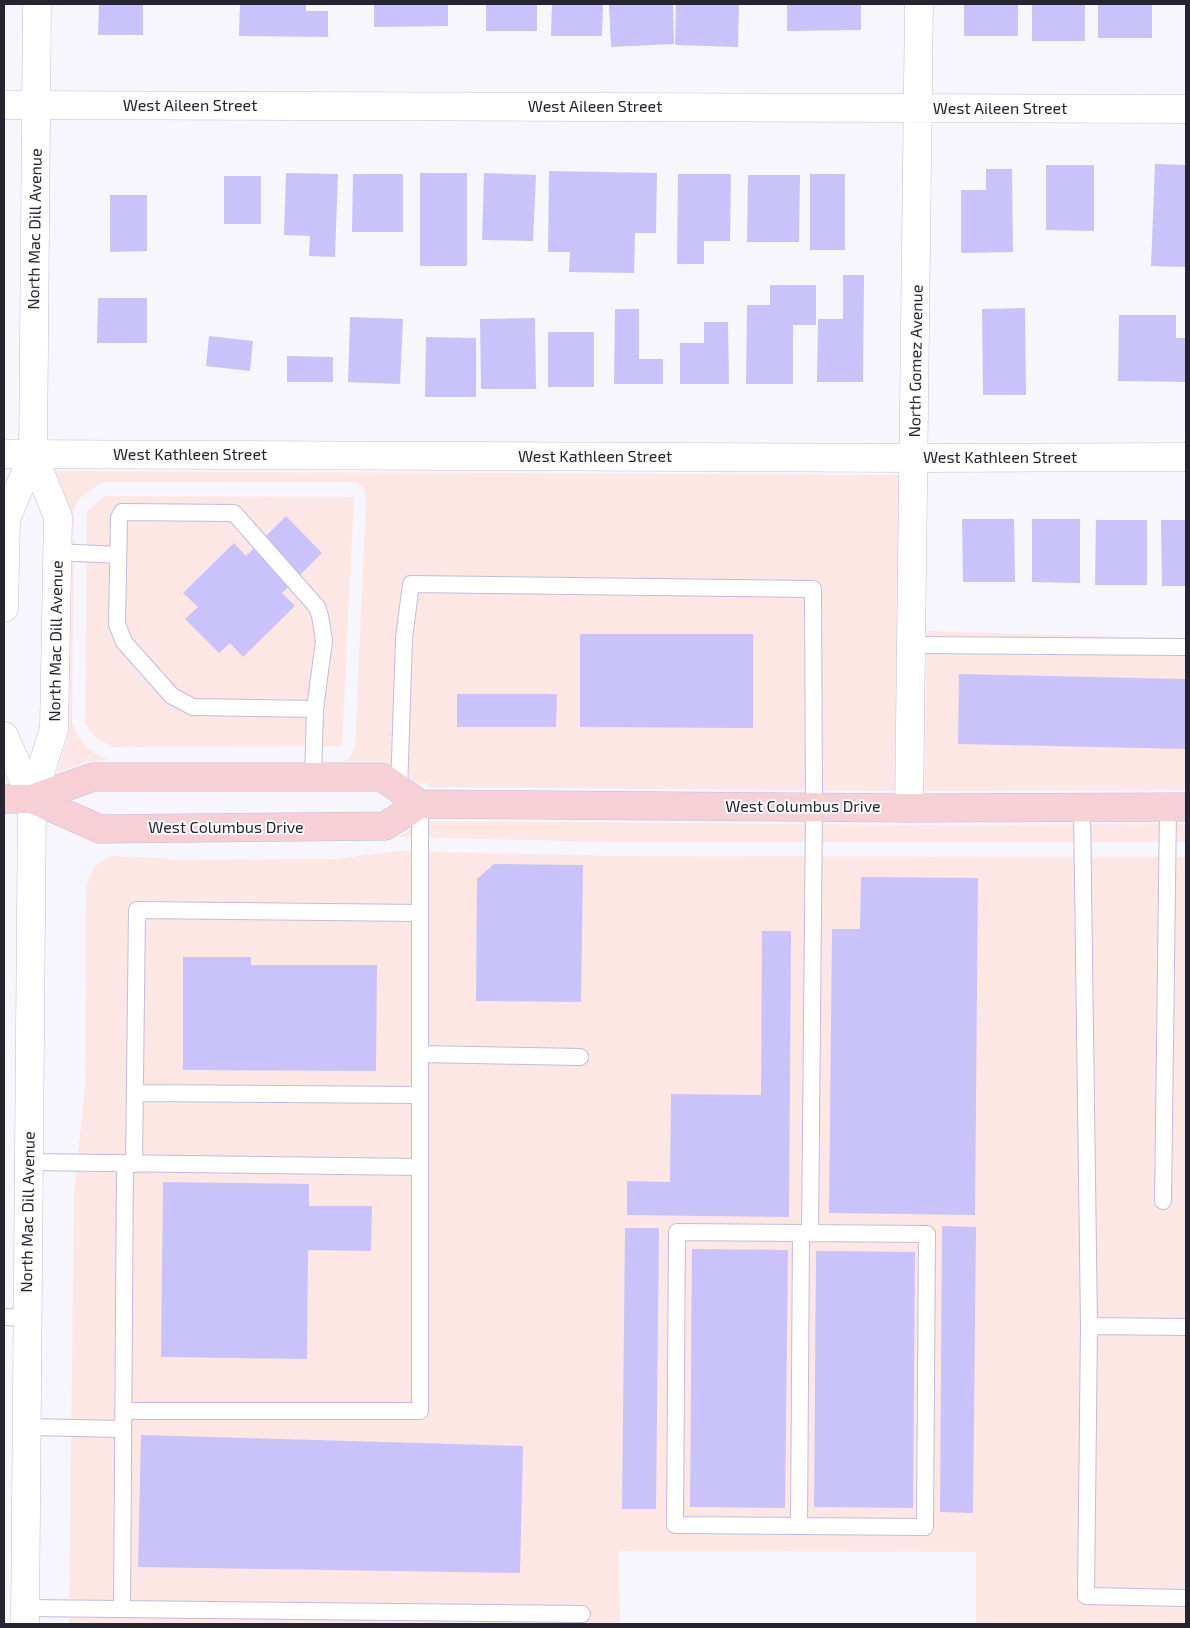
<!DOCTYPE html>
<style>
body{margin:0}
#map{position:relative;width:1190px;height:1628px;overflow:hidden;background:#f7f6fd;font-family:"Exo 2",sans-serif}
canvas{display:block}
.frame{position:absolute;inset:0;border:5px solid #262431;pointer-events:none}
</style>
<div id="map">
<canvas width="1190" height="1628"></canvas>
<div class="frame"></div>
</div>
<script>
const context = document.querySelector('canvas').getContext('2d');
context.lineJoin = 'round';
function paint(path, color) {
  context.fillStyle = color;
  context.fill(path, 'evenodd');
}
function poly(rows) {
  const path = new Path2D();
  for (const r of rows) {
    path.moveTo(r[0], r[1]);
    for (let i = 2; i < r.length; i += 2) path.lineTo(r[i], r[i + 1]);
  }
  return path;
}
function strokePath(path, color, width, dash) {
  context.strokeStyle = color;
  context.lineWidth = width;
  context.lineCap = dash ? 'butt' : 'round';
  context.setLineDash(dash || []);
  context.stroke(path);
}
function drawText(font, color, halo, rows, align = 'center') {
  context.font = font + ' "Exo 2",sans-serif';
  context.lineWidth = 4;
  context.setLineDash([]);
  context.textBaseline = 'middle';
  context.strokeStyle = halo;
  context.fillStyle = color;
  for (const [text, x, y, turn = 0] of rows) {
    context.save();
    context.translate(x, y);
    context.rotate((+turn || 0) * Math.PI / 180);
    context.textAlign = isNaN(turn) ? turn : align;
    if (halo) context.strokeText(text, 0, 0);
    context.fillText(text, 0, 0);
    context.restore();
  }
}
paint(poly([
 [56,471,899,475,895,791,428,787,425,782,420,785,390,764,383,761,342,761,349,758,355,747,366,498,364,489,358,483,354,482,105,482,98,485,79,499,75,506,74,511,72,723,76,733,88,749,108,760,88,761,57,773,69,730,73,518,71,511],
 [105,496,354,497,342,746,114,747,98,740,85,724,87,511],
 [927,631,1186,639,1186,790,924,791],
 [428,821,924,825,1186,824,1186,842,612,842,398,837,419,824],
 [399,851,612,856,1186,857,1186,1624,976,1624,976,1552,619,1551,620,1624,69,1624,74,1195,85,1085,86,887,94,866,111,856,159,858,176,860,333,859]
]), '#fde7e4');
paint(poly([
 [99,4,143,4,143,35,98,35],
 [240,4,306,4,306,11,328,11,328,37,239,36],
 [374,4,448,4,448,26,374,27],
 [486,4,537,4,537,31,486,31],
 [552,4,603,4,602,36,551,36],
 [631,4,673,4,674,44,611,47,609,5],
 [676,4,739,5,738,47,675,45],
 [787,4,861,4,861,30,787,31],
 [964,4,1018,4,1018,36,964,36],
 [1032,4,1085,4,1085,41,1032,41],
 [1098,4,1152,4,1152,38,1098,38],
 [1155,164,1186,165,1186,267,1151,266],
 [1046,165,1094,165,1094,231,1046,230],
 [986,169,1012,169,1013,252,961,253,961,190,986,190],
 [549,171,657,173,656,233,635,233,634,273,569,272,570,252,548,252],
 [286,173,338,174,335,257,309,256,310,236,284,235],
 [420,173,467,173,467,266,420,266],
 [484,173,536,175,533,241,482,240],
 [353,174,403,174,403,232,352,232],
 [678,174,731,174,730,241,704,241,704,264,677,264],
 [810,174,845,174,845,250,810,250],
 [748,175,800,175,799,242,747,242],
 [224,176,261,176,261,224,224,224],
 [110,195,147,195,147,251,110,252],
 [843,275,864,275,863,382,817,382,818,319,843,319],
 [770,285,816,285,816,325,793,325,793,384,746,384,747,305,770,305],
 [98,298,147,298,147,343,97,343],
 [1025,308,1026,395,983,395,982,309],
 [615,309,639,309,639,359,663,359,663,384,614,384],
 [1119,315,1176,315,1176,338,1186,338,1186,382,1118,381],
 [350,317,403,319,400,384,348,382],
 [535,318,536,389,481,389,480,319],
 [704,322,728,322,729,384,680,384,680,343,704,343],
 [548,332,594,332,594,387,548,387],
 [209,336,253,341,250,371,206,366],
 [426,337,476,338,476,397,425,397],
 [287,356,333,357,333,382,287,382],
 [286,516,322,553,282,593,295,606,243,657,230,643,219,653,185,619,198,607,183,593,234,543,246,556],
 [962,519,1014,519,1015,582,963,582],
 [1032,519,1080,519,1080,583,1032,582],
 [1096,520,1147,520,1147,585,1095,585],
 [1161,520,1186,520,1186,586,1162,586],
 [580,634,753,634,753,728,580,727],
 [959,674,1186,679,1186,749,958,744],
 [457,694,557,694,556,727,457,727],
 [494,864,583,865,581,1002,476,1001,477,879],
 [861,877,978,878,975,1215,829,1213,832,929,860,929],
 [762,931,791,931,789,1217,627,1215,627,1181,670,1182,671,1094,761,1095],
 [183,957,251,957,251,965,377,965,376,1071,183,1070],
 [163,1182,309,1184,309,1206,372,1206,371,1251,308,1250,307,1359,161,1357],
 [942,1226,976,1227,973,1513,940,1512],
 [625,1228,659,1228,656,1509,622,1509],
 [692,1249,788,1250,785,1508,690,1507],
 [816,1251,915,1252,913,1508,814,1507],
 [141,1435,523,1446,520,1573,138,1567]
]), '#cac2fa');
const service = poly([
 [57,552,118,555],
 [912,645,1184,647],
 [313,777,315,709,324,641,320,616,317,607,234,513,122,512,119,518,117,624,124,642,172,696,193,707,315,709],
 [399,790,404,638,411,584,813,589,814,808,810,1233],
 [1082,808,1089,1326,1086,1596,1186,1598],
 [420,1054,580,1057],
 [135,1093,420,1095],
 [28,1162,420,1167],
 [134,1164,137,910,420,913],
 [1163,1201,1168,807],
 [677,1232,927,1234,925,1527,675,1525,677,1232],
 [4,1317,27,1318],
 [1089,1326,1186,1327],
 [123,1411,420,1411,420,804],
 [26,1427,123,1429],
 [799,1526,801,1233],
 [25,1608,582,1614],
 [122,1609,125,1163]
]);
const minor = poly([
 [4,105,1186,109],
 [4,454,915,458,1186,457],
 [909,808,919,4]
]);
const tertiary = poly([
 [4,608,6,519,33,455,37,4],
 [4,736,32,799],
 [25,1624,32,799,54,729,58,517,33,455]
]);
const secondary = poly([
 [4,799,32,799,93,777,382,777,420,804],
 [32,799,100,829,385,826,420,804,909,808,1186,807]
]);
strokePath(service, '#c1bcdf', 18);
strokePath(minor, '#c1bcdf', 29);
strokePath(tertiary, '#c1bcdf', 29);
strokePath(secondary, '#c1bcdf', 29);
strokePath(service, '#fff', 16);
strokePath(minor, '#fff', 28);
strokePath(tertiary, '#fff', 28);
strokePath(secondary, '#f6d0d5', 28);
drawText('16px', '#262431', '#fff', [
 ["West Aileen Street",190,106],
 ["West Aileen Street",595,107],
 ["West Aileen Street",1000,109],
 ["North Mac Dill Avenue",35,229,-89],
 ["North Gomez Avenue",916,361,-89],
 ["West Kathleen Street",190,455],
 ["West Kathleen Street",595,457],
 ["West Kathleen Street",1000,458],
 ["North Mac Dill Avenue",56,641,-89],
 ["West Columbus Drive",803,807],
 ["West Columbus Drive",226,828],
 ["North Mac Dill Avenue",28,1212,-89]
]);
</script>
